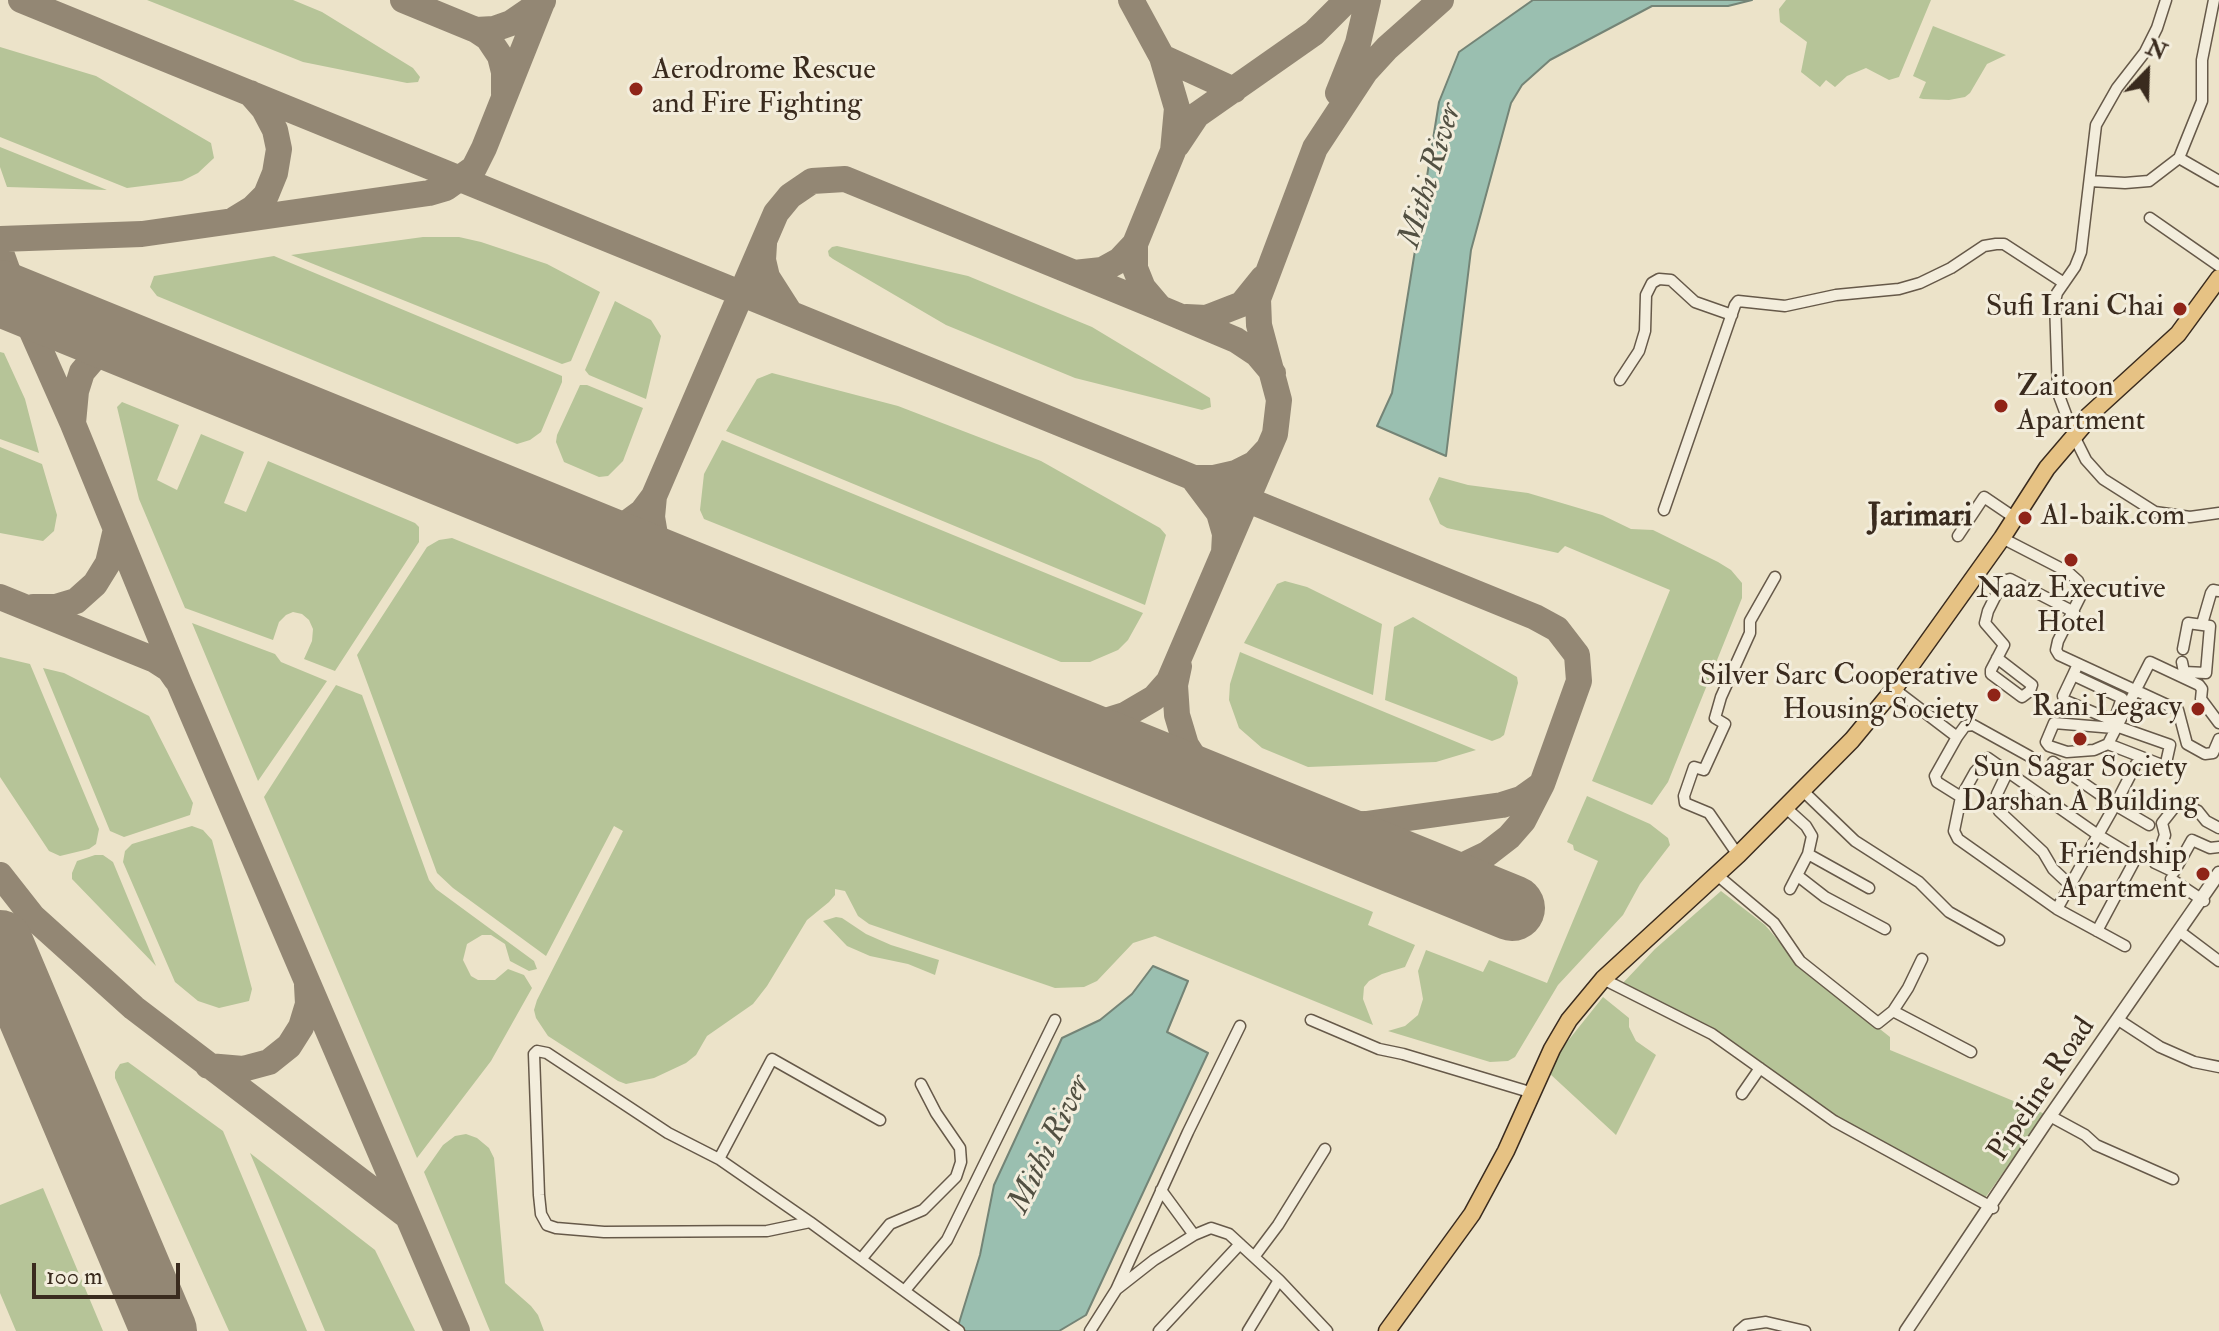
<!DOCTYPE html>
<style>
body{margin:0}
#map{position:relative;width:2219px;height:1331px;overflow:hidden;background:#ece3c9;font-family:"IM FELL Double Pica",serif}
canvas{display:block}
.north{position:absolute;left:2107px;top:32px;width:80px;height:80px;-webkit-text-stroke:6px #f3eddc;paint-order:stroke;rotate:23deg;font-size:22px;font-weight:700;line-height:32px;text-align:center;color:#3a2b1e}
.north::after{content:'';display:block;margin:auto;width:28px;height:36px;background:#3a2b1e;clip-path:polygon(50% 0,100% 100%,50% 72%,0 100%)}
.scale{position:absolute;left:32px;top:1263px;width:148px;height:36px;box-sizing:border-box;border:4px solid #3a2b1e;border-top:0;padding-left:10px;font-size:24px;line-height:28px;white-space:nowrap;color:#3a2b1e;-webkit-text-stroke:6px #f3eddc;paint-order:stroke}
</style>
<div id="map">
<canvas width="2219" height="1331"></canvas>
<div class="north">N</div>
<div class="scale">100 m</div>
</div>
<script>
const context = document.querySelector('canvas').getContext('2d');
context.lineJoin = 'round';
function paint(path, color) {
  context.fillStyle = color;
  context.fill(path, 'evenodd');
}
function poly(rows) {
  const path = new Path2D();
  for (const r of rows) {
    path.moveTo(r[0], r[1]);
    for (let i = 2; i < r.length; i += 2) path.lineTo(r[i], r[i + 1]);
  }
  return path;
}
function strokePath(path, color, width, dash) {
  context.strokeStyle = color;
  context.lineWidth = width;
  context.lineCap = dash ? 'butt' : 'round';
  context.setLineDash(dash || []);
  context.stroke(path);
}
function drawText(font, color, halo, rows, align = 'center') {
  context.font = font + ' "IM FELL Double Pica",serif';
  context.lineWidth = 6;
  context.setLineDash([]);
  context.textBaseline = 'middle';
  context.strokeStyle = halo;
  context.fillStyle = color;
  for (const [text, x, y, turn = 0] of rows) {
    context.save();
    context.translate(x, y);
    context.rotate((+turn || 0) * Math.PI / 180);
    context.textAlign = isNaN(turn) ? turn : align;
    if (halo) context.strokeText(text, 0, 0);
    context.fillText(text, 0, 0);
    context.restore();
  }
}
paint(poly([
 [147,0,293,0,322,12,413,68,420,77,418,82,407,83,303,62],
 [1786,0,1931,0,1899,77,1889,80,1866,68,1847,76,1835,87,1826,80,1820,87,1801,72,1807,42,1780,22,1779,9],
 [1933,26,2006,55,1987,64,1970,93,1965,97,1949,100,1923,99,1919,98,1926,82,1913,76],
 [0,47,96,76,211,143,214,158,198,173,182,181,127,188,0,137],
 [0,147,107,190,7,187,0,167],
 [423,237,459,237,481,242,547,264,600,292,571,361,562,364,291,255],
 [837,246,968,276,1092,327,1210,398,1211,407,1202,410,1075,378,946,325,833,259,829,256,828,251,832,247],
 [274,256,562,376,562,382,541,432,530,440,517,444,157,296,150,287,154,276],
 [615,301,651,320,661,336,646,399,589,375,585,370],
 [0,352,4,353,25,399,39,453,0,439],
 [772,373,898,406,1041,461,1160,528,1166,535,1145,605,726,431,757,379],
 [580,385,587,385,643,408,623,461,608,476,599,477,564,462,556,442,557,435],
 [122,402,179,425,157,480,177,490,201,434,244,452,224,503,246,512,268,461,415,523,419,527,419,542,335,671,304,659,312,641,313,629,309,620,302,614,293,612,286,615,279,622,273,640,185,608,139,499,117,407],
 [722,440,1143,613,1128,640,1118,650,1090,662,1061,662,704,519,700,510,704,474],
 [0,447,42,464,57,515,54,531,43,541,0,533],
 [1439,477,1468,485,1528,493,1602,515,1631,529,1653,530,1718,562,1731,570,1742,583,1742,598,1668,782,1652,805,1592,781,1670,590,1565,546,1558,553,1447,528,1440,524,1429,499],
 [452,538,1373,912,1368,925,1415,945,1405,967,1382,974,1369,981,1364,987,1363,999,1373,1025,1155,936,1133,943,1097,981,1084,987,1055,988,869,924,858,916,845,891,835,889,835,895,829,902,807,920,767,986,753,1004,707,1036,696,1055,686,1063,654,1078,626,1084,618,1081,548,1036,536,1018,534,1010,537,1000,623,831,614,826,546,956,453,888,437,873,357,655,427,547,439,540],
 [1285,581,1307,587,1382,624,1373,695,1244,643,1277,584],
 [1413,617,1517,677,1518,683,1504,735,1500,738,1492,741,1385,700,1394,627],
 [192,623,275,654,281,662,327,681,258,781],
 [1240,652,1476,750,1436,762,1308,767,1262,748,1239,728,1229,700,1230,684],
 [0,657,30,664,99,829,96,844,89,849,60,856,49,851,0,777],
 [43,668,64,673,149,716,193,803,190,815,124,837,110,831],
 [336,685,362,695,429,880,436,889,534,961,537,969,529,971,510,961,505,944,491,935,482,935,467,944,463,960,471,976,478,980,495,980,508,969,524,975,532,988,491,1061,417,1158,264,797],
 [1587,796,1650,824,1668,838,1670,845,1640,884,1623,915,1558,985,1515,1057,1508,1061,1490,1062,1388,1031,1405,1026,1418,1015,1423,999,1418,971,1426,950,1483,972,1489,960,1547,983,1598,861,1574,850,1573,845,1567,842],
 [192,826,203,830,212,840,252,989,249,1001,219,1008,198,1001,175,982,123,862,125,851,132,844],
 [95,855,103,855,113,862,156,966,72,879,72,873,77,861],
 [1721,891,1765,925,1801,967,1890,1037,1890,1050,2045,1114,1985,1198,1840,1118,1710,1026,1622,984,1655,949],
 [836,917,842,918,866,934,891,945,939,960,935,975,908,964,870,956,847,946,823,921],
 [1603,997,1629,1018,1629,1027,1636,1041,1656,1055,1616,1135,1549,1073,1563,1047],
 [128,1062,223,1131,307,1331,229,1331,115,1078,115,1072,120,1064],
 [466,1134,477,1138,489,1148,494,1158,505,1283,531,1306,538,1315,544,1331,490,1331,424,1172,443,1145,455,1136],
 [250,1153,375,1250,415,1331,325,1331],
 [43,1188,103,1331,16,1331,0,1293,0,1205]
]), '#b6c498');
const water = poly([
 [1533,0,1752,0,1728,6,1652,6,1550,60,1522,85,1511,103,1471,250,1446,456,1377,426,1392,393,1439,102,1459,52,1533,0],
 [1153,966,1188,981,1167,1032,1208,1053,1086,1315,1059,1331,951,1331,959,1323,980,1255,994,1185,1062,1038,1100,1020,1132,994,1153,966]
]);
paint(water, '#9abfb0');
strokePath(water, '#748476', 2);
strokePath(poly([
 [21,0,1535,617,1557,629,1577,655,1579,681,1542,784,1521,799,1502,805,1366,824,1328,825,1298,821],
 [403,0,476,30,488,38,500,56,504,72,504,94],
 [476,30,494,29,511,23,543,1],
 [1162,57,1234,90],
 [1338,93,1358,43,1368,0],
 [1177,145,1197,115,1314,33,1347,0],
 [235,219,253,208,266,195,275,173,279,149,275,130,264,109,250,93],
 [0,239,142,234,429,193,446,188,474,168,484,148,543,0],
 [764,244,763,260,767,277,790,313],
 [1135,244,1135,268,1143,288,1160,308],
 [0,250,18,300,73,424,179,683,457,1331],
 [1074,273,1102,270,1120,260,1135,244,1173,151,1177,108,1162,57,1131,0],
 [1186,317,1206,318,1242,304,1263,278],
 [73,423,76,391,82,372,94,358,112,349,138,349],
 [1196,478,1214,478,1236,473,1254,464,1268,449],
 [1195,481,1219,513,1225,534,1224,553],
 [654,496,652,517,655,535,666,552,686,572],
 [580,529,606,531,627,523,642,512,654,496,776,213,790,196,812,181,845,179,1160,308,1236,340,1257,354,1273,373],
 [0,597,155,660,169,669,176,679],
 [33,607,56,607,76,601,95,584,108,563,116,529],
 [1179,666,1175,685,1177,715,1186,745,1204,773,1231,794],
 [1050,720,1093,725,1125,715,1154,698,1169,681,1275,434,1279,400,1259,325,1258,299,1315,148,1365,72,1387,48,1441,0],
 [1412,868,1441,870,1462,866,1487,854,1509,837,1523,821,1542,784],
 [0,875,33,917,134,1008,407,1216],
 [208,1066,243,1069,269,1062,289,1046,301,1027,308,1004,307,985]
]), '#938774', 26);
strokePath(poly([
 [0,293,1512,908],
 [0,943,164,1331]
]), '#938774', 66);
const minor = poly([
 [2166,0,2157,28,2145,52,2117,88,2096,125,2081,252,2075,267,2057,293,2055,301,2058,393,2074,436,2086,460,2103,479,2155,512,2190,517,2219,513],
 [2179,158,2219,181],
 [2090,181,2125,183,2149,181,2179,158,2202,101,2202,60,2214,0],
 [2150,218,2219,266],
 [1620,380,1639,351,1645,331,1646,295,1652,283,1659,279,1671,280,1695,302,1732,315],
 [1664,510,1735,305,1738,301,1785,306,1836,295,1899,289,1920,283,1951,268,1984,246,1996,244,2004,244,2064,283],
 [1958,536,1984,497,2015,518],
 [2002,538,2068,572,2078,581,2082,593,2058,641,2056,650,2059,655,2178,710,2187,744,2205,754,2213,753,2219,739],
 [2202,624,2211,593,2213,590,2219,591],
 [1997,658,2032,685,2030,691,2022,697,1991,674,1991,670,2004,645,1985,623,1988,611,2003,581,2010,579,2074,612],
 [2182,662,2184,672,2206,673,2210,626,2188,623,2183,649],
 [2073,675,2122,698,2114,721,2064,700,2063,696,2073,675,2078,664],
 [1894,689,1957,737,1935,776,1937,782,1961,797,1954,831,1958,839,2057,909,2125,946],
 [2114,728,2054,723,2046,742,2049,746,2067,752,2094,750,2108,744,2150,662,2199,685,2202,689,2201,699,2219,723],
 [1957,737,1965,726,1973,725,2029,756],
 [2108,744,2162,765,2166,763,2170,745,2116,726],
 [2053,762,2115,805,2098,835,2136,858,2097,931],
 [2136,764,2115,805,2149,825],
 [2008,771,1997,794,1999,811,2043,852,2053,869,2070,885],
 [1802,790,1855,841,1919,882,1949,912,1999,940],
 [1961,797,1975,772,1988,758,2098,835,2057,909],
 [1785,807,1806,826,1812,836,1808,854,1790,889],
 [2219,828,2206,821,2198,811,2181,803,2177,804,2162,823,2165,835,2155,863,2174,872,2192,840,2210,848,2219,847],
 [1808,854,1869,888],
 [1738,855,1709,813,1685,803,1684,796,1694,767,1704,770,1725,724,1715,718,1721,697,1750,633,1750,621,1775,577],
 [1717,875,1774,923,1800,961,1878,1023,1893,1011,1908,988,1922,959],
 [1798,876,1825,897,1885,929],
 [2171,879,2204,901],
 [2179,931,2219,961],
 [1603,979,1712,1034,1834,1121,1993,1208],
 [1893,1011,1971,1052],
 [2117,1019,2160,1047,2194,1062,2219,1067],
 [1311,1020,1379,1049,1403,1054,1533,1093],
 [1742,1094,1760,1068],
 [2050,1116,2085,1135,2096,1145,2173,1179],
 [719,1159,772,1059,880,1120],
 [1161,1190,1194,1235],
 [810,1222,719,1159,668,1133,547,1053,537,1051,534,1054,539,1195,541,1214,547,1225,556,1228,604,1232,767,1231,810,1222,959,1331],
 [1254,1257,1278,1225,1325,1149],
 [862,1258,890,1224,923,1210,956,1177,961,1162,960,1148,936,1113,921,1084],
 [906,1289,947,1240,1055,1020],
 [1117,1289,1154,1260,1194,1235,1211,1228,1229,1234,1279,1280,1327,1331],
 [1090,1331,1116,1290,1188,1132,1240,1026],
 [1159,1331,1240,1244],
 [1248,1331,1279,1280],
 [1739,1331,1746,1325,1766,1322,1805,1331]
]);
const tertiary = poly([
 [1906,1331,2046,1122,2219,873]
]);
const primary = poly([
 [1387,1331,1472,1214,1506,1151,1552,1049,1569,1020,1603,979,1738,855,1852,740,1894,689,2002,538,2047,468,2082,427,2085,419,2178,334,2219,278]
]);
strokePath(minor, '#665949', 13);
strokePath(tertiary, '#665949', 15);
strokePath(primary, '#3a2b1e', 19);
strokePath(minor, '#f3eddc', 10);
strokePath(tertiary, '#f3eddc', 12);
strokePath(primary, '#e6c284', 16);
for (const [x, y, r, color] of [
 [636,89,8,"#8f2418"],
 [2180,309,8,"#8f2418"],
 [2001,406,8,"#8f2418"],
 [2025,518,8,"#8f2418"],
 [2071,560,8,"#8f2418"],
 [1994,695,8,"#8f2418"],
 [2198,709,8,"#8f2418"],
 [2080,739,8,"#8f2418"],
 [2203,874,8,"#8f2418"]
]) {
  const dot = new Path2D();
  dot.arc(x, y, r, 0, 2 * Math.PI);
  context.fillStyle = color;
  context.fill(dot);
  strokePath(dot, '#f3eddc', 3);
}
drawText('30px', '#3a2b1e', '#f3eddc', [
 ["Aerodrome Rescue",652,72,"left"],
 ["and Fire Fighting",652,106,"left"],
 ["Sufi Irani Chai",2164,309],
 ["Zaitoon",2017,389,"left"],
 ["Apartment",2017,423,"left"],
 ["Al-baik.com",2041,518,"left"],
 ["Naaz Executive",2071,591,"center"],
 ["Hotel",2071,625,"center"],
 ["Silver Sarc Cooperative",1978,678],
 ["Housing Society",1978,712],
 ["Rani Legacy",2182,709],
 ["Sun Sagar Society",2080,770,"center"],
 ["Darshan A Building",2080,804,"center"],
 ["Friendship",2187,857],
 ["Apartment",2187,891]
], 'right');
drawText('30px', '#3a2b1e', '#f3eddc', [
 ["Pipeline Road",2043,1090,-56]
]);
drawText('italic 32px', '#525042', '#f3eddc', [
 ["Mithi River",1432,176,-73],
 ["Mithi River",1051,1145,-64]
]);
drawText('bold 32px', '#3a2b1e', '#f3eddc', [
 ["Jarimari",1920,518]
]);
</script>
